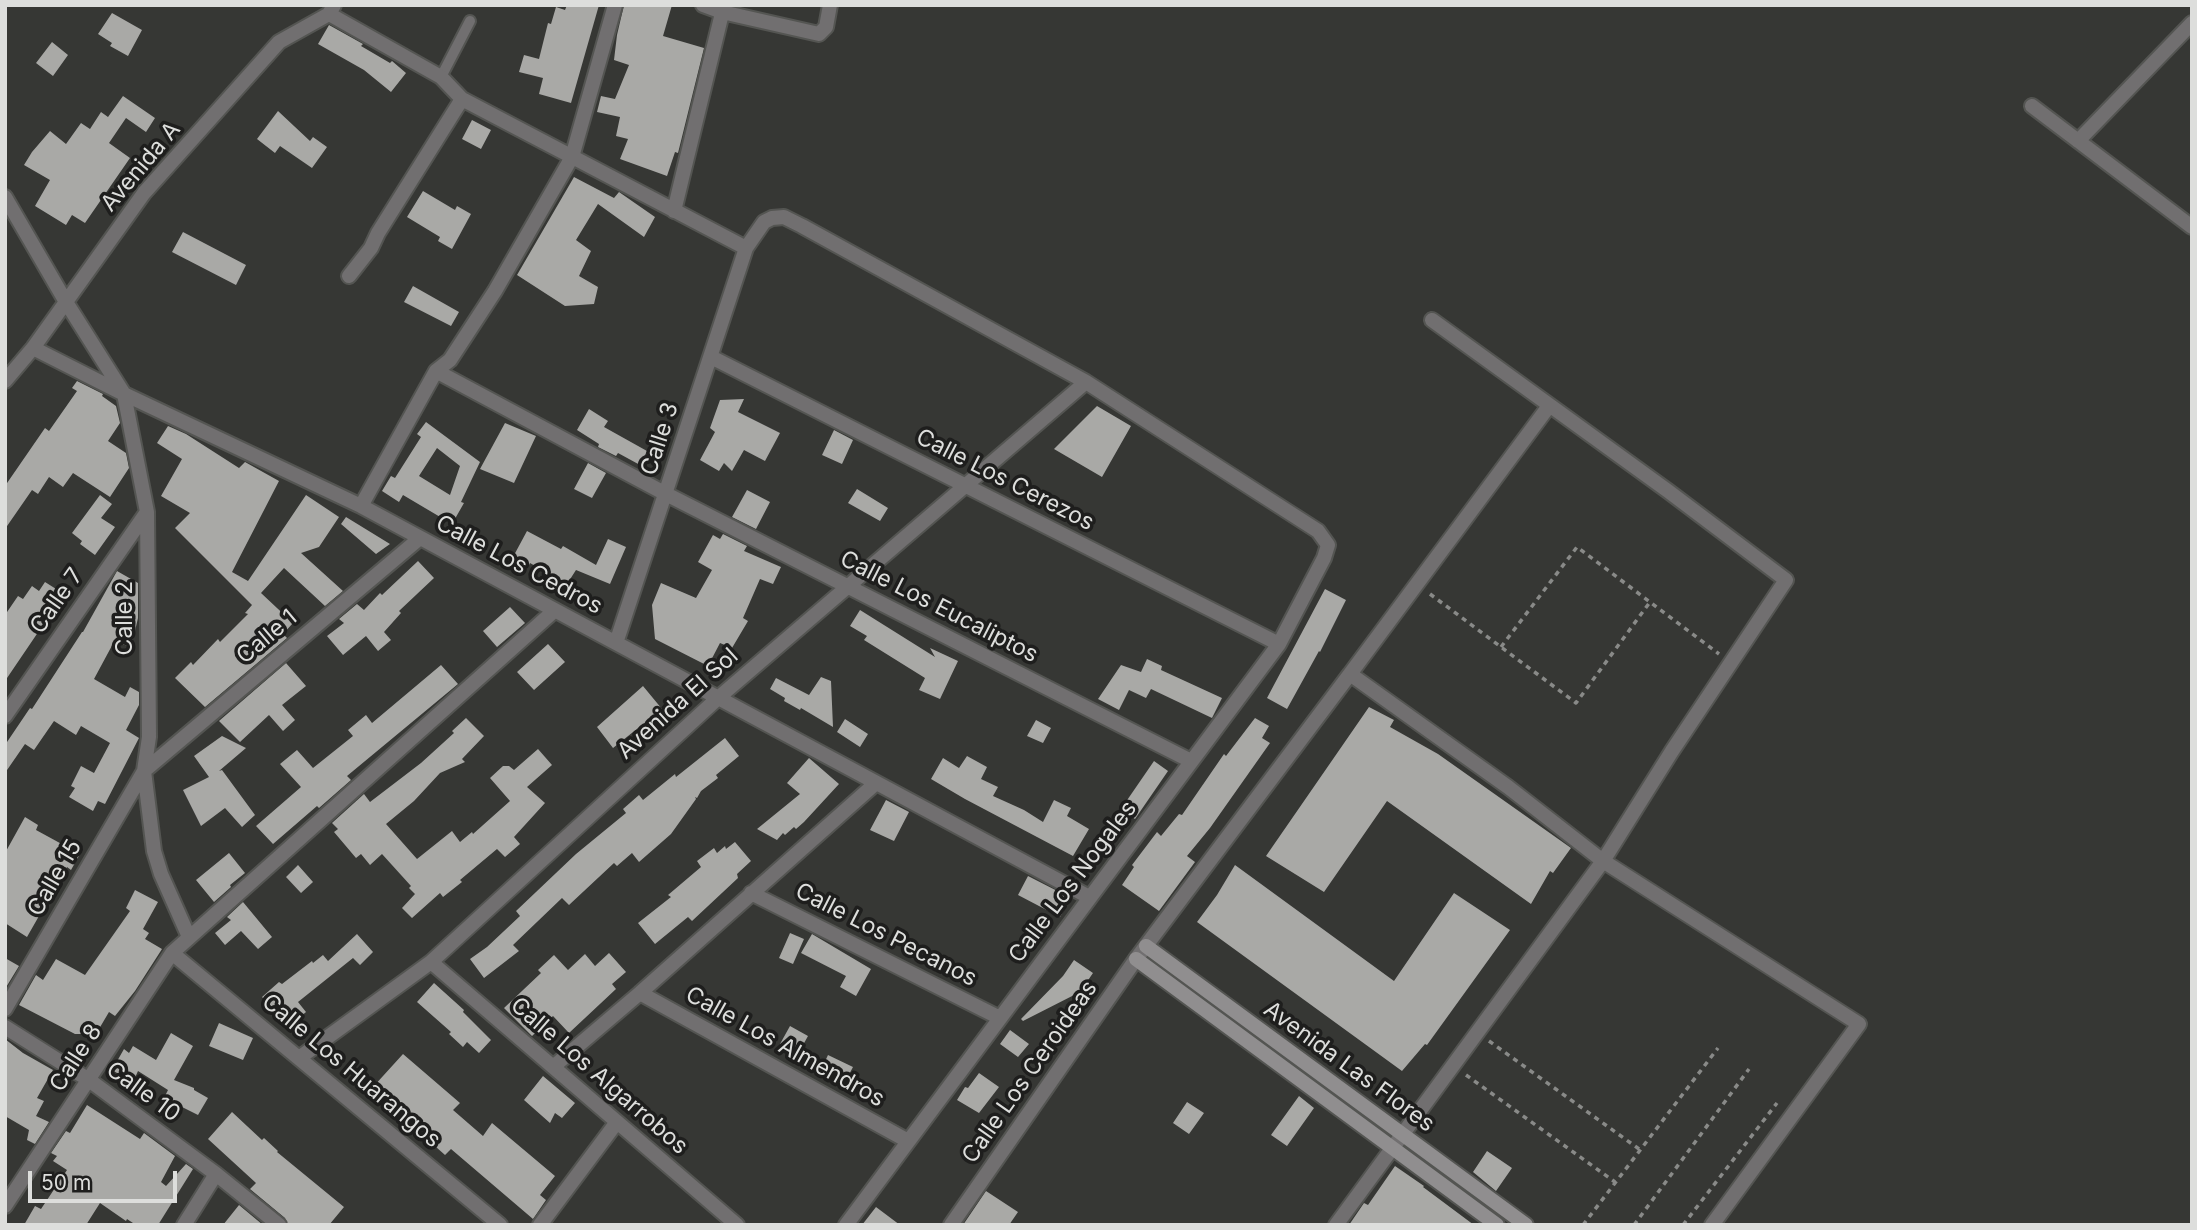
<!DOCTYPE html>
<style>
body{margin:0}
#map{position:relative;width:2197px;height:1230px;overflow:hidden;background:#363734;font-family:Inter,sans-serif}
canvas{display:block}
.frame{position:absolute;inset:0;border:7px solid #dddedc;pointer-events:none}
.scale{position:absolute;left:28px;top:1171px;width:149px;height:32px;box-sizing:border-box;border:4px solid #dddedc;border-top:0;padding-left:9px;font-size:21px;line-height:24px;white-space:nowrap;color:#dddedc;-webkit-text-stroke:5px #1e1e1d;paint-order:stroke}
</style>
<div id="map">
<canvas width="2197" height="1230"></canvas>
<div class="frame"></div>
<div class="scale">50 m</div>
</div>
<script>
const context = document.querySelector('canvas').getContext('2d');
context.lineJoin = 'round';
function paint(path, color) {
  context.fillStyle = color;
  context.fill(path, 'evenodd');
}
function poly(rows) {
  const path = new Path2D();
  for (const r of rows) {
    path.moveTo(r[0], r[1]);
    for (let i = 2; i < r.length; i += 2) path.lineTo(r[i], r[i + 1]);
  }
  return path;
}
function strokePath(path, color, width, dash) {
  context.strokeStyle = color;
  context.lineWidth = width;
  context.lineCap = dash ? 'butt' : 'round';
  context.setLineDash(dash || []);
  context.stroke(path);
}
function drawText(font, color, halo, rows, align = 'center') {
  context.font = font + ' Inter,sans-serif';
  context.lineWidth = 7;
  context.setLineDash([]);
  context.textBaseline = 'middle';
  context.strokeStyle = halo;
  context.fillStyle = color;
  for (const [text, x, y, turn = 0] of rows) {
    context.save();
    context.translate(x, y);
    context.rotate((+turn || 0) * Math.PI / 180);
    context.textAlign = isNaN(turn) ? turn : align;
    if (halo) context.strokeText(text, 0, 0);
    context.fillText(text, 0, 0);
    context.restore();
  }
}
paint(poly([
 [567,5,599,5,571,103,539,94,543,78,519,72,524,55,539,59,548,23,551,24,556,7,565,10],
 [624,5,672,5,663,36,704,48,678,153,675,152,667,176,620,159,628,139,616,136,620,117,597,112,601,96,615,99,629,65,614,60,617,35],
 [112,13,142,30,128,56,110,46,112,43,98,34],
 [329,25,363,44,361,46,390,63,392,61,406,73,391,92,364,70,318,44],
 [52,42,68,55,53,76,36,63],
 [123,96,155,118,146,132,126,118,109,143,130,158,85,223,72,215,66,225,35,206,50,180,24,165,32,152,50,131,66,144,81,123,90,129,101,112,108,117],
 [278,111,310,141,313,137,327,147,312,168,280,146,275,153,257,139],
 [472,120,491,130,481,149,462,139],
 [574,177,614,198,619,192,655,217,644,237,598,204,576,240,591,251,579,276,598,287,594,304,565,306,517,275],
 [423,191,455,210,457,206,471,214,452,249,438,241,440,237,407,217],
 [183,232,246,265,236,285,172,252],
 [413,286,459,312,451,326,404,302],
 [77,381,103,394,102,396,116,406,120,423,108,441,126,453,129,468,110,497,73,473,63,487,49,477,38,494,32,490,5,529,5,486,45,428,49,431,77,391,72,388],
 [744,399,738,412,780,433,765,461,744,450,732,471,724,463,719,471,700,460,715,432,710,428,720,400],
 [1097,406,1131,426,1102,477,1054,449],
 [589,409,608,421,604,427,647,451,640,465,618,453,616,456,598,447,599,444,577,430],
 [426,422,480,462,461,502,464,503,452,524,403,495,399,502,382,491,391,476,395,478,421,437,417,434],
 [437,448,460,466,450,495,419,476],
 [505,423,536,436,514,483,480,469],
 [168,426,186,434,239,468,245,462,279,481,232,572,248,581,306,495,339,517,319,547,301,553,343,591,325,606,284,568,261,593,293,623,283,634,287,638,205,707,175,678,191,662,193,665,218,639,220,642,248,614,245,613,252,605,175,528,190,513,161,496,182,459,157,443],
 [834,430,853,440,842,464,822,455],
 [588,463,606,473,592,498,574,489],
 [857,489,888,508,880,521,848,503],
 [747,490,770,502,756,529,732,517],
 [100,495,112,504,101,518,115,527,95,555,80,544,82,541,72,533],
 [346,517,390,544,376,554,341,524],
 [527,531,561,549,563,546,596,565,608,539,626,547,610,584,576,570,567,584,530,563,529,565,513,557],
 [723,534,747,546,744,551,781,567,773,584,760,579,743,618,748,621,732,648,720,643,708,666,655,639,652,605,661,583,696,598,712,570,698,562,713,535,720,539],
 [418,561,434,578,399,611,401,613,384,632,391,640,378,651,366,636,343,655,327,636,344,623,339,619,357,604,364,610,380,593,382,595],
 [117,571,138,583,138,618,131,648,115,640,94,679,125,697,130,687,139,692,139,705,126,730,139,738,105,804,98,801,93,811,69,797,75,788,71,786,81,766,94,773,110,743,81,726,76,735,54,721,34,750,25,744,5,773,5,745,30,708,32,709,82,632,83,632],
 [45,582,64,594,5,681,5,615,18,596,23,599,32,586,39,591],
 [1325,589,1346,600,1320,652,1319,651,1287,709,1267,698],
 [510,607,525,623,497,647,483,631],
 [860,610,935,657,930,648,958,661,940,699,919,690,925,678,864,640,867,636,850,626],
 [548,644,565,662,534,690,517,672],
 [1147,659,1162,666,1161,670,1222,698,1212,718,1151,689,1146,698,1129,690,1119,710,1098,699,1121,665,1141,672],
 [286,663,306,686,282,705,295,720,283,731,269,715,240,742,219,721],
 [441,665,458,684,347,776,351,780,319,808,317,806,273,844,256,826,301,787,280,764,297,750,313,768,353,736,348,730,366,715,372,723],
 [821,677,831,681,833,727,801,708,800,710,784,701,785,698,770,689,776,678,809,695],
 [643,686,662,709,613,748,597,727],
 [1369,707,1394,720,1390,727,1438,754,1571,848,1553,873,1550,871,1531,904,1387,801,1324,892,1266,856],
 [466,718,484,736,462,759,465,762,440,773,414,801,386,824,417,859,452,831,460,842,472,832,473,834,510,801,490,778,503,766,509,766,514,770,538,749,552,765,527,787,545,803,514,837,520,844,505,857,497,849,460,880,462,882,443,897,440,893,412,918,402,908,415,894,409,888,411,886,382,854,370,865,361,854,356,858,334,832,338,829,332,823,364,794,370,802,421,763,454,733,452,731],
 [1255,718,1269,726,1262,738,1270,743,1210,828,1187,856,1195,862,1159,911,1122,885,1134,867,1132,865,1157,832,1161,836,1179,814,1182,815,1224,754,1226,756],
 [845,719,868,734,860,747,837,732],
 [1036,720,1051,728,1043,743,1027,736],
 [222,736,246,748,219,771,222,770,255,815,242,827,225,808,201,826,183,790,209,777,194,756],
 [725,738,739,756,716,775,718,778,701,791,697,798,695,797,696,799,671,834,639,862,632,853,617,866,614,863,569,905,562,898,513,945,519,951,484,978,470,959,487,947,520,916,516,911,576,854,626,813,623,809,639,795,643,800,675,774,676,777],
 [967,756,987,767,981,779,998,787,993,796,1024,810,1043,822,1054,800,1071,808,1067,816,1089,829,1073,856,965,799,931,779,943,758,959,768],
 [809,758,839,784,804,822,796,829,794,827,785,835,783,833,777,840,757,829,800,794,787,783],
 [1154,761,1168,771,1135,819,1121,809],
 [886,800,909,812,894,841,870,830],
 [25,817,38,825,36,830,80,854,71,870,67,867,27,937,5,923,5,853],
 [735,842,751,861,737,874,738,878,692,921,688,917,655,944,638,923,671,897,668,895,701,867,697,861,714,848,717,853,725,846,726,849],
 [229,853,245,873,230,885,231,887,214,902,196,880],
 [298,865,313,882,301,893,286,877],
 [1235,865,1394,981,1454,893,1510,930,1427,1045,1425,1044,1402,1071,1197,922,1217,895],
 [1028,876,1071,898,1060,917,1018,895],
 [135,890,158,902,143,929,149,933,145,939,162,949,135,991,115,1016,109,1012,96,1034,75,1034,19,1005,36,975,43,980,56,959,85,975,130,911,126,908],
 [243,902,272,937,258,949,241,931,225,945,215,933,231,920,227,917],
 [790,933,804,939,793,964,779,958],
 [357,934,373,952,360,965,353,958,298,1002,306,1012,292,1024,276,1005,273,1008,262,997,279,982,282,984,312,961,313,963,323,955,328,961],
 [812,934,871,969,856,996,840,987,846,976,801,953],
 [609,953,626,972,612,984,616,989,569,1033,553,1016,532,1036,504,1008,541,973,538,970,554,955,568,970,585,954,595,966],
 [5,958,19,966,5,989],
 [1074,960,1093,973,1080,992,1023,1021,1021,1019,1063,976],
 [434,983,464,1010,463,1012,491,1040,479,1053,467,1042,463,1047,449,1034,451,1032,417,1002],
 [219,1023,253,1038,243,1060,209,1046],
 [790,1026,808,1036,798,1054,780,1044],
 [1010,1030,1029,1044,1018,1057,1000,1044],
 [171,1033,193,1046,174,1080,194,1088,194,1090,208,1098,198,1115,164,1098,168,1090,138,1071,134,1080,125,1075,124,1077,112,1070,124,1049,129,1053,133,1046,156,1060],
 [5,1039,23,1053,53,1070,37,1098,44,1101,36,1116,49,1122,35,1144,27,1140,29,1130,5,1116],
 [403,1054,460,1103,453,1110,483,1136,492,1123,555,1176,540,1195,546,1200,533,1219,451,1149,445,1155,427,1139,433,1132,397,1102,395,1105,373,1087],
 [828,1055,853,1067,844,1084,820,1072],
 [979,1073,999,1087,979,1113,957,1100,965,1087,968,1088],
 [543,1076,575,1103,562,1118,555,1113,550,1123,524,1100],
 [1299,1096,1314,1108,1287,1146,1271,1135],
 [1187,1102,1204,1113,1189,1134,1173,1123],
 [87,1105,140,1139,144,1133,175,1156,161,1182,166,1186,186,1164,193,1169,158,1225,136,1225,127,1219,126,1221,100,1203,86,1225,24,1225,35,1206,41,1209,67,1170,53,1161,57,1156,51,1153,66,1131,70,1133],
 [232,1112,262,1140,264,1138,278,1151,277,1152,344,1207,329,1225,288,1225,285,1218,250,1189,256,1183,208,1139],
 [1487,1151,1512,1168,1496,1191,1473,1172],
 [1395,1166,1424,1186,1423,1187,1474,1225,1349,1225,1364,1203,1368,1205],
 [986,1191,1018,1212,1009,1225,963,1225],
 [239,1205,263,1225,223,1225],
 [876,1207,900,1225,862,1225]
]), '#a9a9a6');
const lane = poly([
 [441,77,470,21]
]);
const street = poly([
 [703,5,722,12,819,34,826,27,830,5],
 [329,14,441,77,462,99,746,248],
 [2032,106,2192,227],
 [2078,141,2192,23],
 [5,197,66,302,124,394,361,506,1089,897],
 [674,211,724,5],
 [349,276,371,248,378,233,462,99],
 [33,348,124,394,147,512,149,737,144,771,154,851,161,874,189,937],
 [711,357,1279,644],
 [436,371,666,494,1191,761],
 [5,381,33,348,144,193,279,42,329,14,334,5],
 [361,506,436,371,450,360,495,291,572,157,615,5],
 [616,643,746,248,764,222,772,218,784,217,802,226,1086,382,1318,531,1328,545,1324,558,1279,644,846,1225],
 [1350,674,1549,406],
 [5,716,147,512],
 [751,893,1000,1018],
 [172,953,500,1225],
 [431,962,737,1225],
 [640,993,908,1141],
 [5,1009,144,771,420,538],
 [5,1027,89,1080,216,1174,279,1225],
 [299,1058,431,962,718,698,1086,382],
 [553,1067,640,993,876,783],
 [5,1206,172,953,555,610],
 [184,1225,216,1174],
 [540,1225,617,1122],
 [951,1225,1136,959,1350,674,1508,787,1603,861,1672,751,1786,580,1668,491,1432,320],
 [1336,1225,1603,861,1859,1024,1712,1225]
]);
const secondary = poly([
 [1146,946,1526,1225],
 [1136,959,1497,1225]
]);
strokePath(lane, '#545552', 14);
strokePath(street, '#545552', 18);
strokePath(secondary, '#545552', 18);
strokePath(poly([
 [1430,594,1576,703,1650,602],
 [1501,647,1577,547,1719,654],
 [1489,1041,1639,1149],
 [1466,1075,1615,1182],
 [1583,1225,1718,1048],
 [1634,1225,1749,1069],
 [1683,1225,1777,1103]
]), '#898a88', 3.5, [5, 5]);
strokePath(lane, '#716f70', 10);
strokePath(street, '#716f70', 14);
strokePath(secondary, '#908e8f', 14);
drawText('23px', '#dddedc', '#1e1e1d', [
 ["Avenida A",141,167,-50],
 ["Calle 3",660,439,-72],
 ["Calle Los Cerezos",1005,480,27],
 ["Calle Los Cedros",519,565,28],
 ["Calle 7",57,601,-55],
 ["Calle Los Eucaliptos",939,607,27],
 ["Calle 2",125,618,-90],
 ["Calle 1",267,637,-40],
 ["Avenida El Sol",678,704,-42],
 ["Calle 15",55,878,-60],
 ["Calle Los Nogales",1073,882,-53],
 ["Calle Los Pecanos",886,935,27],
 ["Calle Los Almendros",785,1047,29],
 ["Calle 8",76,1058,-57],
 ["Avenida Las Flores",1349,1067,36],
 ["Calle Los Huarangos",351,1071,40],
 ["Calle Los Ceroideas",1030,1072,-55],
 ["Calle Los Algarrobos",599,1076,41],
 ["Calle 10",143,1092,36]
]);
</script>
